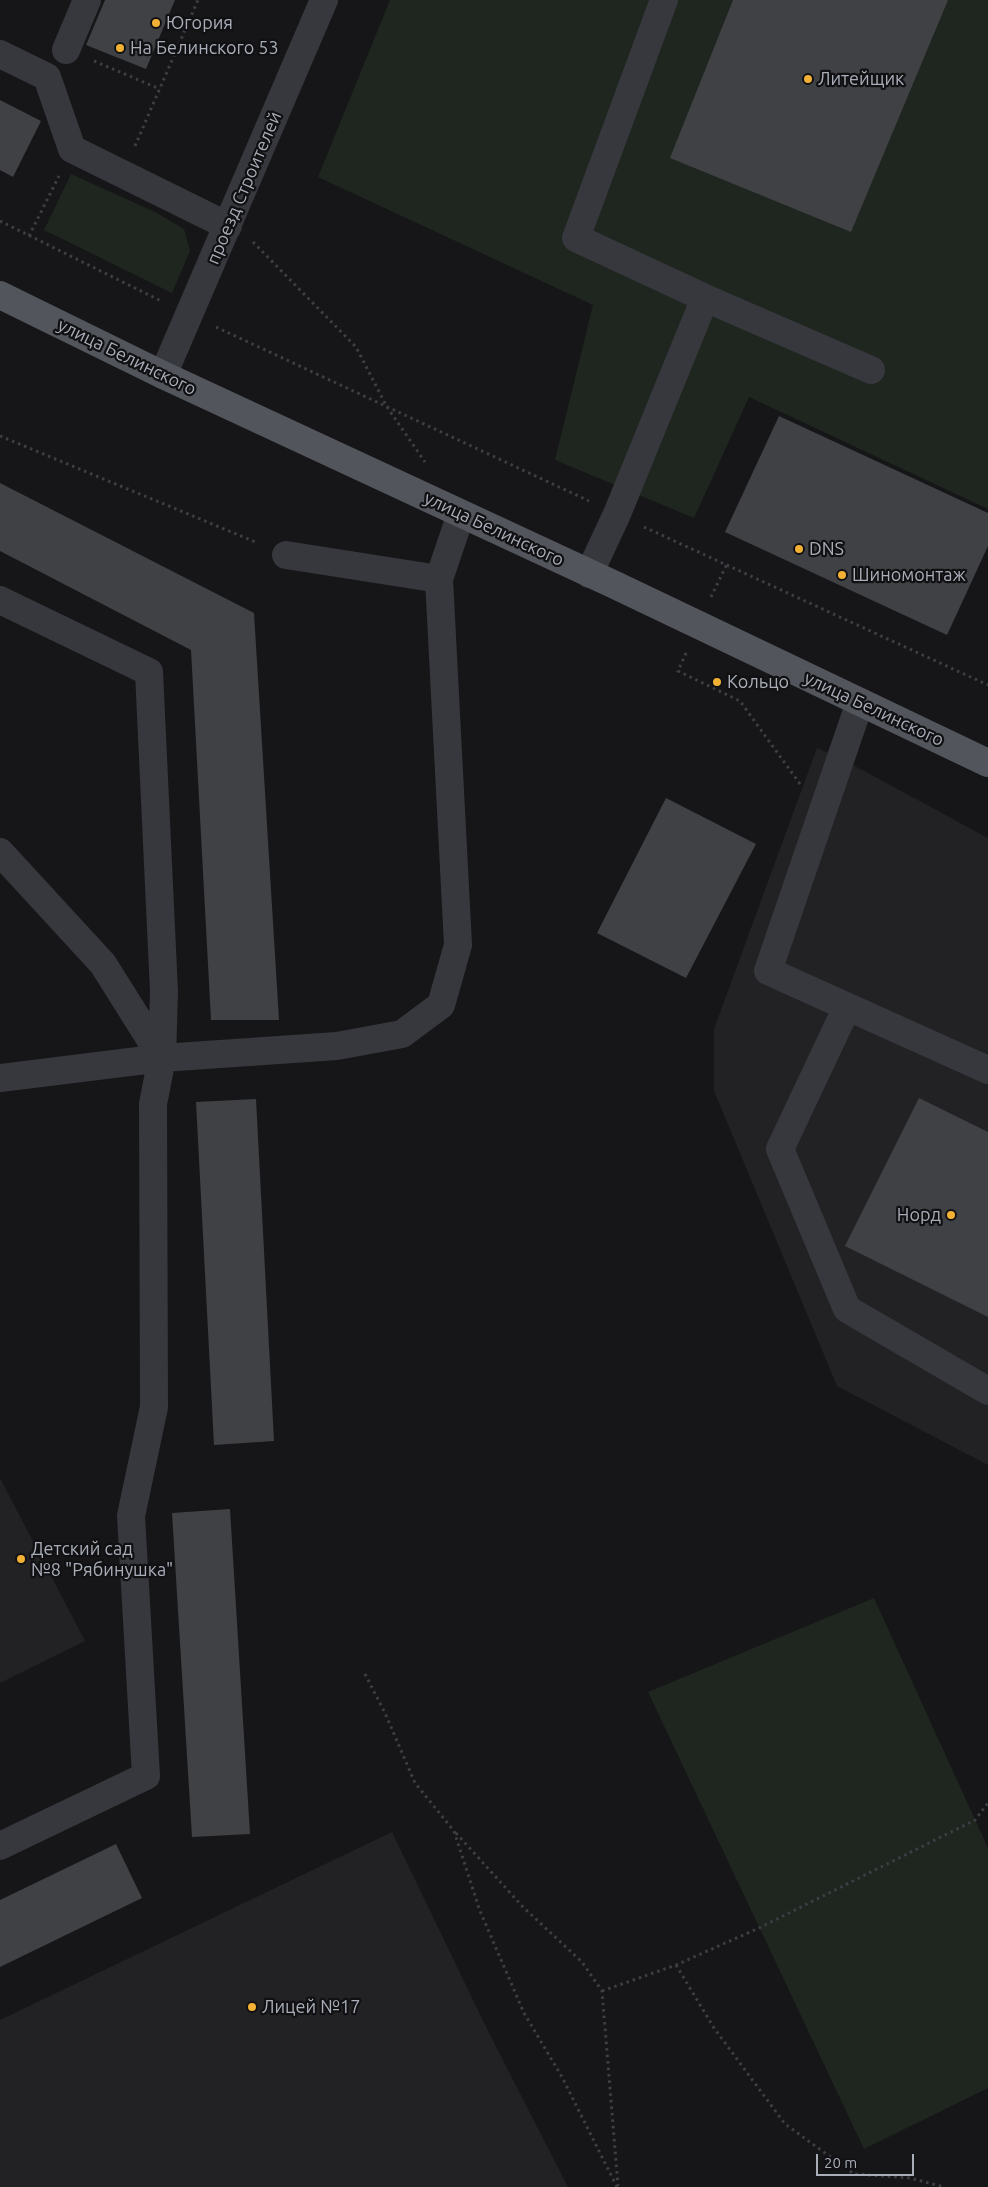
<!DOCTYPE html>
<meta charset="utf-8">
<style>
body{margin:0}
#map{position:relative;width:988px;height:2187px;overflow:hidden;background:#161618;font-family:Ubuntu,sans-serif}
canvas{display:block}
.scale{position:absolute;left:816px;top:2154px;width:98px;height:22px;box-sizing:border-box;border:2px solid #a8adb8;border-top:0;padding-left:6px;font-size:15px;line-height:18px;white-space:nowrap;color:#a8adb8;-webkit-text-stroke:4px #111113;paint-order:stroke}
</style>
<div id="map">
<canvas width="988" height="2187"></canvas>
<div class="scale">20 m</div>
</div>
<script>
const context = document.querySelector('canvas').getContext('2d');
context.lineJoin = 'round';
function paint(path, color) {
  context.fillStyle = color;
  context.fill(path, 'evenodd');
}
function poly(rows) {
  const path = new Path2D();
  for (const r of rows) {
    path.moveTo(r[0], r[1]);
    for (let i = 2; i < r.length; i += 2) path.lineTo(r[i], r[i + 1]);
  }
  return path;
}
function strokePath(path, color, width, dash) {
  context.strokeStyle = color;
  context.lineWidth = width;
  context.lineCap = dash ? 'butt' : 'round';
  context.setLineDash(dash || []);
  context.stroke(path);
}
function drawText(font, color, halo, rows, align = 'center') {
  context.font = font + ' Ubuntu,sans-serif';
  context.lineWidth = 4.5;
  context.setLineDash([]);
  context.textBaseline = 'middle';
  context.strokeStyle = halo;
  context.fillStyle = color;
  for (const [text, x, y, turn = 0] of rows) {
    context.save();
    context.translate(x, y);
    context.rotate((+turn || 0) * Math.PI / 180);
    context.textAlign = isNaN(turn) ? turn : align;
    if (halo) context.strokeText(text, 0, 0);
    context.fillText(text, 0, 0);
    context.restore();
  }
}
paint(poly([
 [817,748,842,759,988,838,988,1465,837,1386,714,1091,714,1029],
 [0,1478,85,1641,0,1683],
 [392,1832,488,2031,568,2187,0,2187,0,2020]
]), '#222225');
paint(poly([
 [390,0,988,0,988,509,749,397,694,518,555,460,593,305,318,177],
 [71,174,155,212,184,229,190,251,172,293,44,230],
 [874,1598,988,1848,988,2088,864,2149,648,1692]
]), '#1e261f');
paint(poly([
 [105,0,175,0,146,69,86,45],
 [733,0,948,0,851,232,670,158],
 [0,100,41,121,13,177,0,170],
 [779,416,988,513,988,546,947,635,725,532],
 [0,483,254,613,279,1020,211,1020,191,650,0,551],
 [666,798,756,844,686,978,597,933],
 [919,1098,988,1132,988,1317,845,1246],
 [256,1099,274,1441,214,1445,196,1102],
 [230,1509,250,1834,192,1837,172,1513],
 [116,1844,142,1898,0,1967,0,1900]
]), '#404145');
strokePath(poly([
 [94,61,160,89],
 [135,146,198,0],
 [0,221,161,301],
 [29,236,59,176],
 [253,242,356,347,387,407,425,462],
 [216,327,589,501],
 [0,436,258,543],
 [644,527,988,685],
 [711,597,727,564],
 [686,653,678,671,740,701,800,784],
 [365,1674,385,1713,415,1783,454,1831,480,1911,524,2013,562,2077,617,2187],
 [456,1833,523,1907,582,1962,602,1991,618,2186],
 [676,1965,714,2028,785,2124,854,2174,910,2178,944,2187],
 [602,1991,676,1965,759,1928,975,1820,988,1803]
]), '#3d3f44', 3, [2.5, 4]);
strokePath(poly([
 [664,0,576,238,705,298,871,370],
 [66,50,87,0],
 [0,54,47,77,72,149,228,226],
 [163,375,324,0],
 [286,555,439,579],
 [589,574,617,514,705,298],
 [0,600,149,672,164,992,162,1058,153,1104,154,1407,131,1516,146,1776,0,1846],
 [860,702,768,971,988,1070],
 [0,852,103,964,162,1058],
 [847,1007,780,1149,847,1309,988,1391],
 [0,1078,162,1058,337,1046,402,1034,441,1005,458,945,439,579,461,514]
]), '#37383d', 28);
strokePath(poly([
 [0,295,163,375,615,585,988,763]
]), '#53555c', 28);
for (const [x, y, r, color] of [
 [156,23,5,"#f2b134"],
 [120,48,5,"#f2b134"],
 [808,79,5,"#f2b134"],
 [799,549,5,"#f2b134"],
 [842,575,5,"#f2b134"],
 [717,682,5,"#f2b134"],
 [951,1215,5,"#f2b134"],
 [21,1559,5,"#f2b134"],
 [252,2007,5,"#f2b134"]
]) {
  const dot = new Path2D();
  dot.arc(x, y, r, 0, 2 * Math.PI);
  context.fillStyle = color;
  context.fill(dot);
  strokePath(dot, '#111113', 2);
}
drawText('18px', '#a8adb8', '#111113', [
 ["Югория",166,23],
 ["На Белинского 53",130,48],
 ["Литейщик",818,79],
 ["DNS",809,549],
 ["Шиномонтаж",852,575],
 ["Кольцо",727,682],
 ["Норд",941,1215,"right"],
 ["Детский сад",31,1549],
 ["№8 \"Рябинушка\"",31,1570],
 ["Лицей №17",262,2007]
], 'left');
drawText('18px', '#a8adb8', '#111113', [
 ["проезд Строителей",244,188,-67],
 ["улица Белинского",127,357,26],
 ["улица Белинского",494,529,25],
 ["улица Белинского",874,709,25]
]);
</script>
